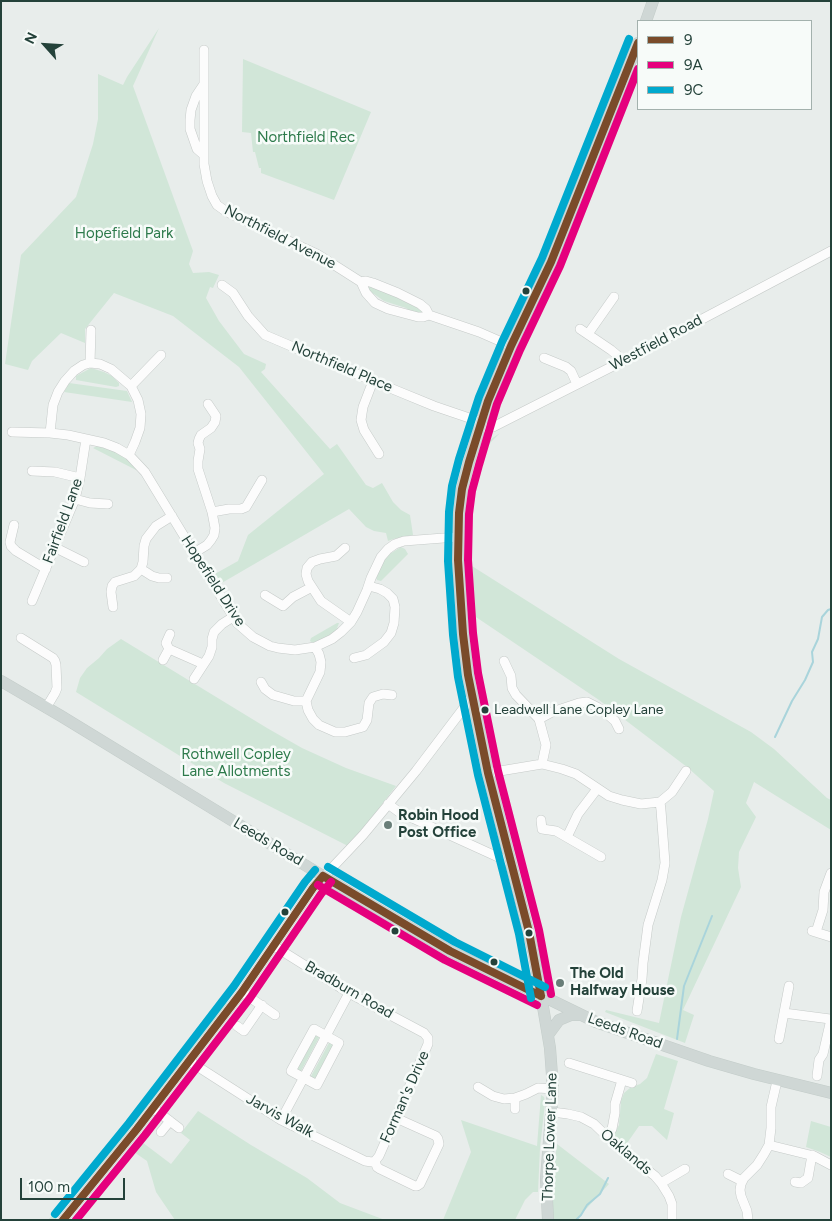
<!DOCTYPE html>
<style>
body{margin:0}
#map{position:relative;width:832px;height:1221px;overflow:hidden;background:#e8edeb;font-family:Figtree,sans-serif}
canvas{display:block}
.frame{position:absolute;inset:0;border:2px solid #24423a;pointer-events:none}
.legend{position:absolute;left:637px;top:20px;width:175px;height:90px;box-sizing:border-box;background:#f7fbf9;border:1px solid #a3b1ad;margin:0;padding:6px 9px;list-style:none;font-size:15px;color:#24423a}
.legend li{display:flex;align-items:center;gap:10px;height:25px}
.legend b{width:25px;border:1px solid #a3b1ad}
.north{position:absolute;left:20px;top:20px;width:50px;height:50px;-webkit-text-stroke:4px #f7fbf9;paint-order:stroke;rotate:296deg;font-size:14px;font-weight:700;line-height:20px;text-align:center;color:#24423a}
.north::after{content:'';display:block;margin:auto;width:18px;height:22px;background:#24423a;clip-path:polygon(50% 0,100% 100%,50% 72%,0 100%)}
.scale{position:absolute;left:20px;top:1178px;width:105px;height:22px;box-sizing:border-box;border:2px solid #24423a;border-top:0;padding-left:6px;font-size:15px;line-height:18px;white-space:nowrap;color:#24423a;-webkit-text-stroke:4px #f7fbf9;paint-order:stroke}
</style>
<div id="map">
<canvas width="832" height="1221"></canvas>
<div class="frame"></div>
<ul class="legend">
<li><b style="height:6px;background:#7a4b2a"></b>9</li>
<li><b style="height:6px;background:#e5007d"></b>9A</li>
<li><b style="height:6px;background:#00a9ce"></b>9C</li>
</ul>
<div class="north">N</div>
<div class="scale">100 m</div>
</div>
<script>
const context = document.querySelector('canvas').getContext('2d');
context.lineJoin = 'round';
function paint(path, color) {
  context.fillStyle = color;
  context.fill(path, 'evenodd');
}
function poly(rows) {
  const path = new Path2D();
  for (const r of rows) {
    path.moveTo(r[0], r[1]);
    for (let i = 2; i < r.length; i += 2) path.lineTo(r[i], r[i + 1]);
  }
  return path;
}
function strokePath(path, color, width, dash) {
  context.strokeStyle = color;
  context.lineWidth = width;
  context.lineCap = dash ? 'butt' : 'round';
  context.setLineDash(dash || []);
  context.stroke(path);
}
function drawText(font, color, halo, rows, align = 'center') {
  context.font = font + ' Figtree,sans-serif';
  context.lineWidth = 5;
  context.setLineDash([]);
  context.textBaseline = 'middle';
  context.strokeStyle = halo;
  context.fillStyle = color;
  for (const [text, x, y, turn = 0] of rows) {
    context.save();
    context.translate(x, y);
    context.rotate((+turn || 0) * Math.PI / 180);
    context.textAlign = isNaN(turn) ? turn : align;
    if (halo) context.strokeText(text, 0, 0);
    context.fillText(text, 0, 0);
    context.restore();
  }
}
paint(poly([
 [159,28,133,86,193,251,189,264,193,273,209,272,219,275,213,288,210,287,206,298,219,321,244,354,266,364,265,369,261,372,330,449,337,444,366,485,373,488,382,483,393,502,401,510,410,515,413,535,393,539,388,541,386,533,374,531,366,527,349,509,220,584,213,575,238,561,248,535,324,474,239,367,173,316,114,293,85,329,85,343,61,333,32,361,28,370,5,364,21,255,76,197,93,144,98,119,98,74,123,85,127,77],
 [243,59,371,112,334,200,261,173,261,168,259,168,255,152,253,152,251,133,242,132],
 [366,285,390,292,423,310,423,313,411,313,406,308,384,301,374,294,370,293],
 [91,368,104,372,112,376,119,383,119,386,116,387,76,380,76,376],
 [69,383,127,391,132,402,64,392],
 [500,433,491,442,485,451,479,467,466,513,471,482,480,448,482,445],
 [99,445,110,449,126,458,140,472,93,448],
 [401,547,405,549,408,554,381,581,377,580,376,577,381,564,388,555],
 [464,561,619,659,751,732,774,749,827,798,831,800,831,830,754,782,746,803,756,817,739,852,738,868,741,887,683,1010,694,1015,685,1043,605,1012,606,1010,659,1023,681,917,708,819,714,791,687,767,599,700,467,611],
 [337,623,339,623,336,631,329,636,313,643,310,641,311,638],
 [121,639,267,728,302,748,346,768,396,786,373,816,348,846,224,783,76,692,80,678,87,668,99,658,107,649],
 [225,1001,227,1004,120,1142,55,1220,48,1220,77,1189,117,1140],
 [314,1032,320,1036,300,1073,294,1070],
 [330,1041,336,1045,316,1082,310,1078],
 [656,1054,678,1061,664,1109,674,1113,667,1140,652,1126,639,1126,625,1146,613,1136,619,1125,621,1101,624,1093,630,1088,640,1084,647,1078],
 [541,1095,544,1097,545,1103,540,1148,538,1192,533,1192,525,1200,515,1220,443,1220,471,1152,461,1120,537,1146],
 [198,1111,251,1145,307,1178,340,1203,385,1220,175,1220,156,1192,147,1161,131,1150,138,1139,171,1164,190,1140,181,1133],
 [811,1121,831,1127,831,1157,820,1152,806,1147],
 [557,1144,609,1184,576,1220,553,1220,552,1195,554,1168]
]), '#d1e6d8');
strokePath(poly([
 [775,737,792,701,805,680,813,662,812,652,818,639,822,617,828,610,831,609],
 [677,1039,684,986,712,916],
 [576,1220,581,1215,587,1205,600,1194,608,1178]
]), '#a9d4db', 2);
const minor = poly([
 [204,50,204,155],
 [204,84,196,96,191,110,190,120,190,129,197,149,204,155,204,164,207,181,212,196,217,205,224,210,235,216,317,254,361,282,366,293,375,303,388,309,418,317,423,317,429,315,479,332,511,346],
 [361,282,366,281,373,283,398,293,420,304,426,309,429,315],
 [222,285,233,293,248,316,265,335,373,381,434,406,481,422],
 [580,329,611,350,617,355,621,362],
 [588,334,614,297],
 [544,358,566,367,571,371,577,384],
 [90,363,91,330],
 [373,381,363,407,361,420,364,430,379,454],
 [131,386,161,355],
 [479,425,486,428,493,427,621,362,831,251],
 [12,432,50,433,68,435,104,443,117,448,129,455,145,472,237,623,253,637,270,646,278,648,295,650,315,647,332,639,341,632,351,622,357,612,367,590,371,578,381,557,388,549,395,544,404,541,457,537],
 [50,433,53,405,58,392,65,381,74,371,83,365,90,363,100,364,111,369,131,386,138,400,141,414,140,428,135,442,129,455],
 [32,471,55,472,80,478],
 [75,499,90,503,108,504],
 [212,512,229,509,241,509,246,507,262,480],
 [14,525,10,542,11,546,16,551,46,569],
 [54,547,84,562],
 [345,548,336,556,320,559,312,562,307,568,306,574,308,581,321,601,351,622],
 [194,553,207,545,211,540,214,535,215,528,212,512,198,469,198,461,200,449,198,443,199,439,201,435,211,428,215,422,216,416,208,404],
 [141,569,152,576,159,578,167,578],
 [265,595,283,606,293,597,312,587],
 [32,601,75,499,80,478,86,439],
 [113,607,111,592,112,586,115,582,134,576,141,569,143,562,144,546,146,539,156,526,172,516],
 [21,638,53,658,55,661,56,665,57,688,55,693,46,708],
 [315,647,319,654,321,662,320,672,306,701,308,710,313,719,319,725,335,732,345,732,363,727,367,720,369,703,373,697,383,694,392,695],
 [169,649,203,664],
 [354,658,366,655,384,642,391,633,394,623,395,607,393,599,387,593,380,589,369,586],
 [163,660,169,649,166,643,170,634],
 [504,661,511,676,512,688,516,695,539,719,546,745,542,764],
 [194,679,209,656,212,647,212,639,214,632,222,624,233,617],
 [261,682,265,689,273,695,294,701,306,701],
 [539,719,552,712,579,703,587,702,597,707,607,714,615,721,619,729],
 [488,773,542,764,562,769,576,774,609,796,622,800,641,804,660,802,672,792,686,771],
 [388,804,399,812,511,863],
 [541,820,542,829,556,831,601,857],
 [567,837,578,814,597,789],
 [812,931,831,937],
 [816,932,823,910,824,892,831,873],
 [274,946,349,993,424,1033,428,1038,428,1044,379,1156,375,1161],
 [242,992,275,1015],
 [637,1011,642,979,643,963,648,925,662,880,665,863,661,810,660,802],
 [784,1013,830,1019],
 [237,1026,244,1031,262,1005],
 [314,1029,339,1043,317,1085,291,1071,314,1029],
 [779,1039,789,986],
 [189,1061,281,1120,365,1161,372,1162,375,1161],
 [569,1063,632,1083],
 [817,1076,819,1060,823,1054,831,1019],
 [478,1087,493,1096,504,1099,515,1098,526,1094,538,1088,553,1089],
 [153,1108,179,1128],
 [515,1109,515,1098],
 [552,1112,568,1114,581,1117,594,1124,618,1147,655,1176,661,1183,669,1196,672,1204,672,1220],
 [281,1120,349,993],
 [161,1132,170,1121],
 [606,1136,612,1129,615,1113,615,1104,622,1080],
 [769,1145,814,1156,831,1165],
 [375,1161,377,1167,380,1169,415,1186,417,1186,420,1184,439,1144,438,1139,436,1136,396,1118],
 [728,1174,742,1181],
 [795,1182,801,1183,808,1178,812,1155],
 [661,1183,685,1169],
 [63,1220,137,1129,242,992,313,888,363,835,416,771,472,697],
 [748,1220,747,1211,741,1196,740,1190,741,1184,744,1178,757,1165,764,1154,769,1145,771,1128,771,1107,777,1081]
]);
const major = poly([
 [646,21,653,1],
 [1,681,61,716,354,895,450,951,596,1022,709,1061,754,1074,831,1093],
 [548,1035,559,1020,571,1015,579,1015],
 [548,1220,546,1179,553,1089,550,1048,534,954,488,773,468,675,463,634,458,560,459,513,462,489,469,462,488,401,511,346,551,262,638,43]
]);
strokePath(minor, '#c5cac8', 10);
strokePath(major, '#c3ccc9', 12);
strokePath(minor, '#fcfcfc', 9);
strokePath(major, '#cfd7d5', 11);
strokePath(poly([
 [323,876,450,951,541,996],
 [541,996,529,932,488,773,468,675,463,634,458,560,459,513,462,489,469,462,488,401,511,346,551,262,638,43],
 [63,1220,137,1129,242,992,313,888,323,876]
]), '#7a4b2a', 8);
strokePath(poly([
 [318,885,445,960,537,1005],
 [551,994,539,930,498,771,478,673,473,633,468,560,469,514,472,491,479,465,497,404,520,350,560,266,638,69],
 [76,1220,145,1135,250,998,321,894,331,882]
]), '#e5007d', 8);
strokePath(poly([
 [328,867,455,942,545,987],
 [531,998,519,934,478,775,458,677,453,635,448,561,449,512,452,486,459,459,479,397,502,342,542,258,629,39],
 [55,1214,129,1123,234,986,305,882,315,870]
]), '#00a9ce', 8);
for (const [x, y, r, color] of [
 [526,291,4.5,"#24423a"],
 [485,710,4.5,"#24423a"],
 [388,825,5,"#697e78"],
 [285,912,4.5,"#24423a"],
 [395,931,4.5,"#24423a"],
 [529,933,4.5,"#24423a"],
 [494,962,4.5,"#24423a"],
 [560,983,5,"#697e78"]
]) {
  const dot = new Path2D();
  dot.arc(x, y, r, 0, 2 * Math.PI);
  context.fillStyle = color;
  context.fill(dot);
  strokePath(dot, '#f7fbf9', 2);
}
drawText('14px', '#24423a', '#f7fbf9', [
 ["Leadwell Lane Copley Lane",494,710]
], 'left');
drawText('15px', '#2d7a4b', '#f7fbf9', [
 ["Northfield Rec",306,138],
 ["Hopefield Park",124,234],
 ["Rothwell Copley",236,755],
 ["Lane Allotments",236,772]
]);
drawText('15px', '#24423a', '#f7fbf9', [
 ["Northfield Avenue",280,237,27],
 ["Westfield Road",656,343,-28],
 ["Northfield Place",342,367,23],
 ["Fairfield Lane",63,521,-70],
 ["Hopefield Drive",213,581,57],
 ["Leeds Road",268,842,31],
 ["Bradburn Road",349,990,30],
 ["Leeds Road",625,1031,20],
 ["Forman's Drive",405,1097,-66],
 ["Jarvis Walk",280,1116,29],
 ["Thorpe Lower Lane",550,1137,-88],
 ["Oaklands",626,1152,40]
]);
drawText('bold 15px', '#24423a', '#f7fbf9', [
 ["Robin Hood",398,816],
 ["Post Office",398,833],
 ["The Old",570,974],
 ["Halfway House",570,991]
], 'left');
</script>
